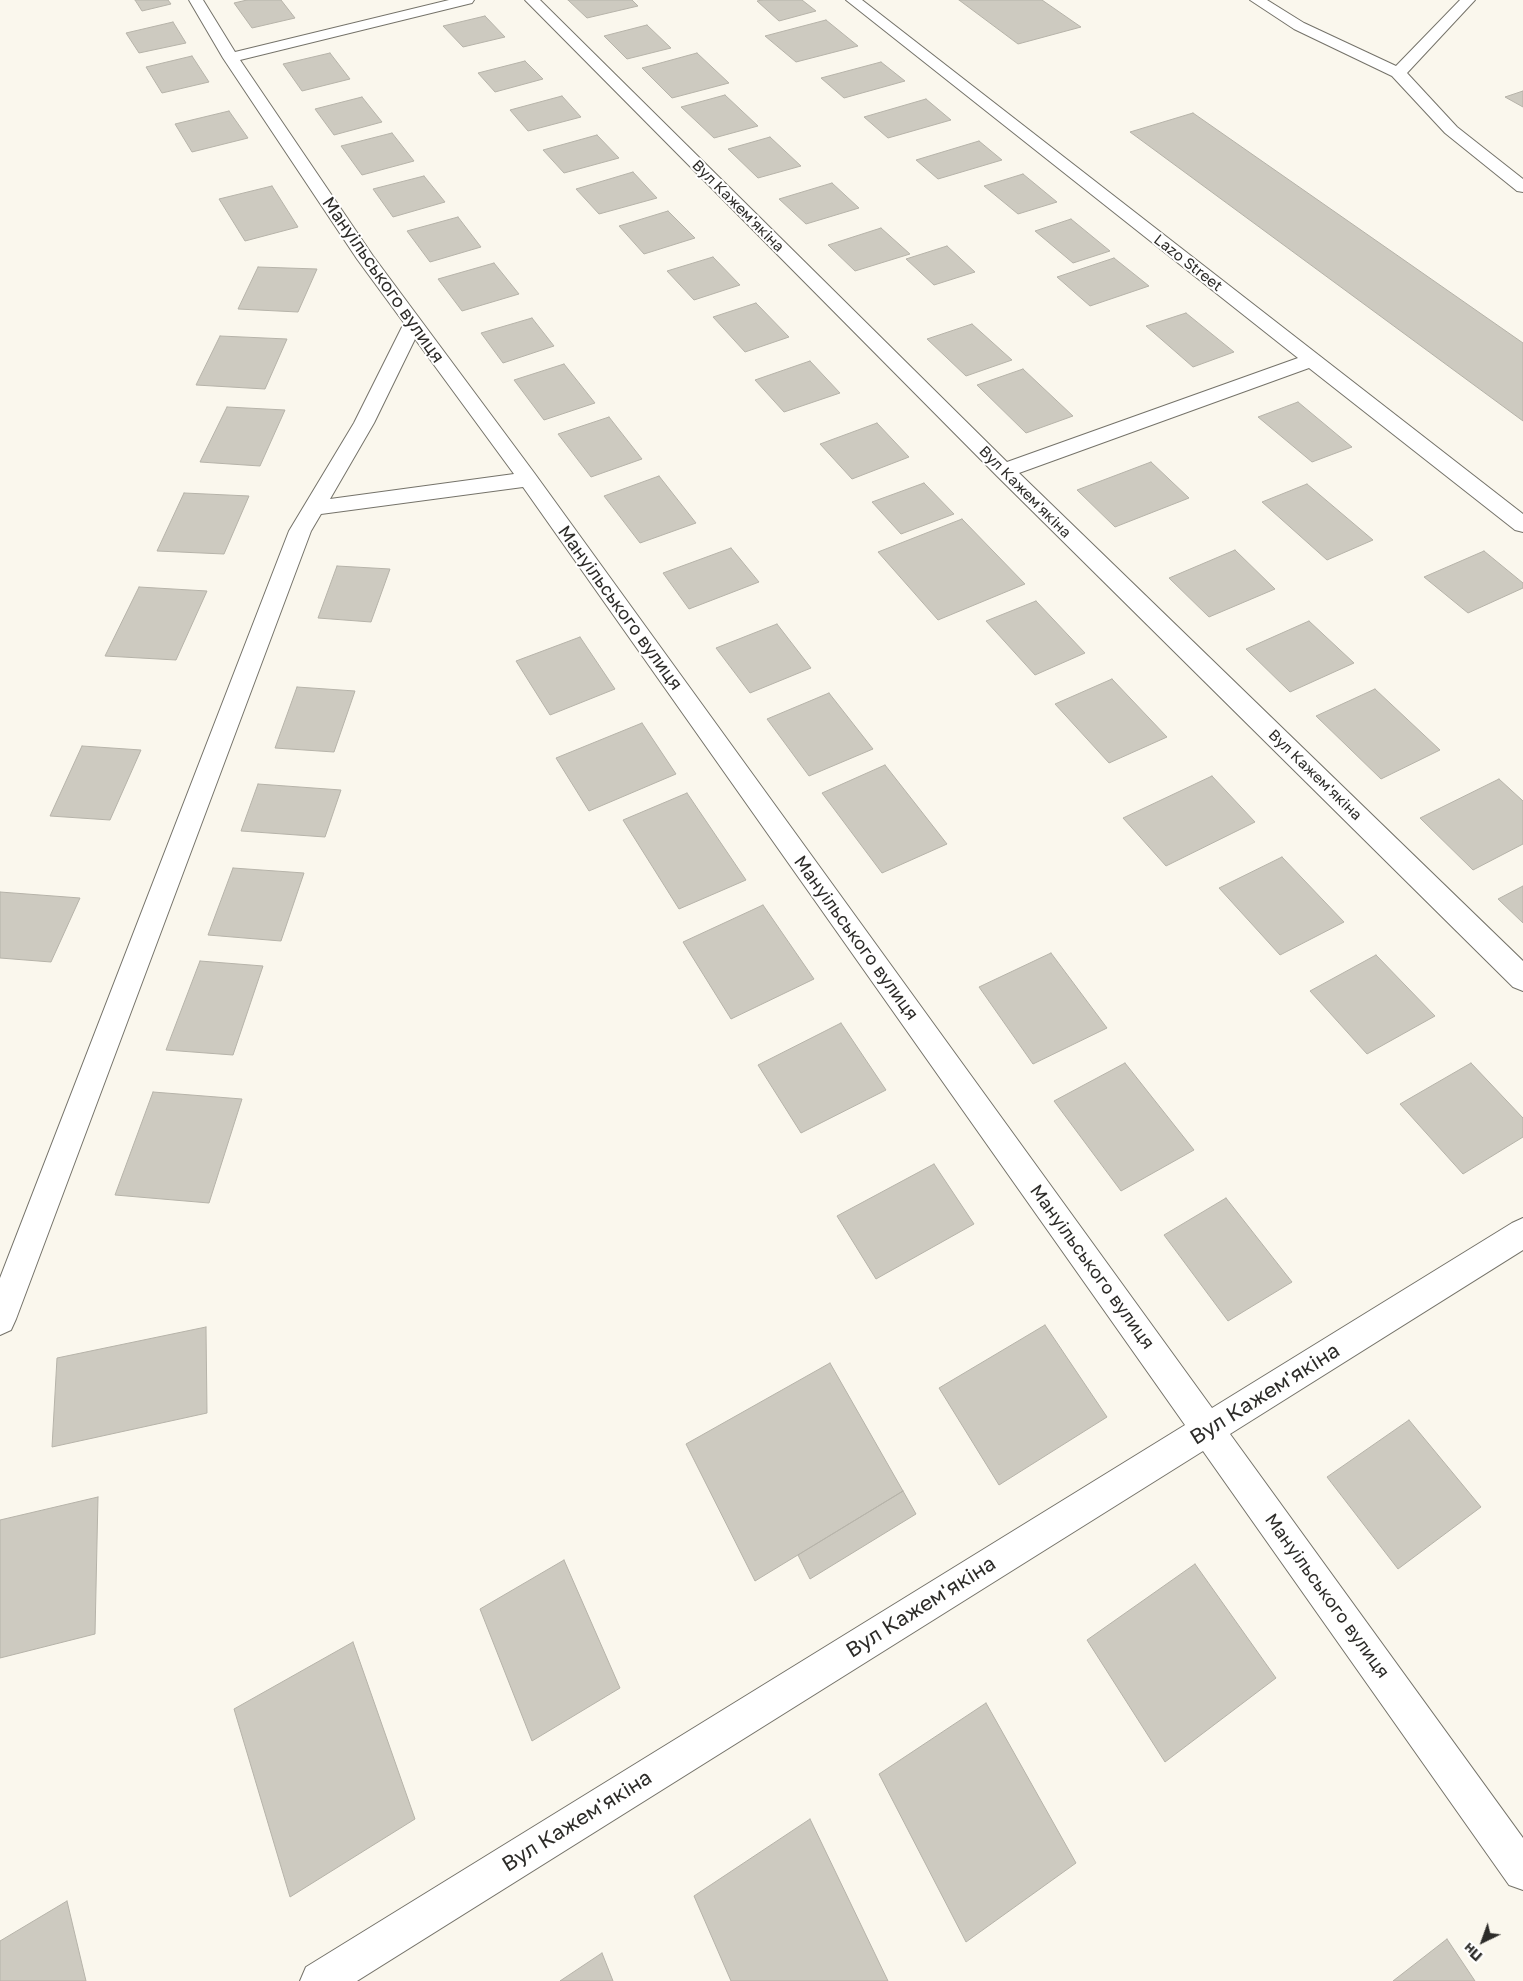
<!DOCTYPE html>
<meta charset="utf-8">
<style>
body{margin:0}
#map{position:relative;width:1523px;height:1981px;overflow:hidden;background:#faf7ed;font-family:"Golos Text",sans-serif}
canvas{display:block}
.north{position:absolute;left:1458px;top:1916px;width:50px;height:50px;-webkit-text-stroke:4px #fff;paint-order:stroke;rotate:222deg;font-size:14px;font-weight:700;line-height:20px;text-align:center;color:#2d2c29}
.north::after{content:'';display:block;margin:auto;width:18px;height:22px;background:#2d2c29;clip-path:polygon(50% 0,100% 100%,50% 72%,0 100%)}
</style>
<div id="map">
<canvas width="1523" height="1981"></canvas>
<div class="north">Пн</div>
</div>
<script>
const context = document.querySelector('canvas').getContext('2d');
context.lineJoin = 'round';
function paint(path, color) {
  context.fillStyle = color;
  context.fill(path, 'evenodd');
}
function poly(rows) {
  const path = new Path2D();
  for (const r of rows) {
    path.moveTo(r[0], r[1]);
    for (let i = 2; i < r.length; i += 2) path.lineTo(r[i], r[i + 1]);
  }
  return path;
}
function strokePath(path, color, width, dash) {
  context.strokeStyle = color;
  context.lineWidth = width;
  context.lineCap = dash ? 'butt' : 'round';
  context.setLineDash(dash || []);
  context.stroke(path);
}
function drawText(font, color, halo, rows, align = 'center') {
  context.font = font + ' "Golos Text",sans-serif';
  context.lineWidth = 4;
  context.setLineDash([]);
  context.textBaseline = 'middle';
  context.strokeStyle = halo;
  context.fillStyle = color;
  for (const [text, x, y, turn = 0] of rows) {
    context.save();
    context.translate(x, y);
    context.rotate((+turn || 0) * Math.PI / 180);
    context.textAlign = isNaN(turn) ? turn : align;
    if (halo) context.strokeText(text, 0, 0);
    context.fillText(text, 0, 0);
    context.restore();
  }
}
const building = poly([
 [135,0,168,0,171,4,142,11,135,0],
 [247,0,281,0,295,18,252,28,234,3,247,0],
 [568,0,632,0,638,6,587,18,568,0],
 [762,0,802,0,816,11,779,21,757,1,762,0],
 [959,0,1042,0,1081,27,1018,44,959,0],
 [485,16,505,37,463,47,443,26,485,16],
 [826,20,858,46,796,62,765,36,826,20],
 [173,22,186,43,139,53,126,33,173,22],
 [647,25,671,48,627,59,604,36,647,25],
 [330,53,350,79,302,91,283,64,330,53],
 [697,53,729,83,672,98,642,68,697,53],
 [192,56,209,82,162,93,146,67,192,56],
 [525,61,543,79,495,92,478,73,525,61],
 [881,62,905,81,844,98,821,78,881,62],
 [1523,91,1523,107,1505,97,1523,91],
 [725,95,758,126,714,138,681,107,725,95],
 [562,96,581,117,528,131,510,110,562,96],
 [362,97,382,122,334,135,315,109,362,97],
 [926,99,951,120,888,138,864,117,926,99],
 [229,111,248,138,192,152,175,124,229,111],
 [1193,113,1523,343,1523,421,1130,132,1193,113],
 [392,133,414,161,362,175,341,146,392,133],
 [597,135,619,158,564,173,543,150,597,135],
 [770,137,801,166,758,178,728,149,770,137],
 [979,141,1002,160,938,179,916,160,979,141],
 [633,172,657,198,599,214,576,189,633,172],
 [1023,174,1057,202,1018,214,984,186,1023,174],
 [424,176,445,202,393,217,373,189,424,176],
 [832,183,859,208,806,224,779,199,832,183],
 [272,186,298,227,245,241,219,199,272,186],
 [668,211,695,238,644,254,619,226,668,211],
 [458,217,481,247,430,262,407,231,458,217],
 [1071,219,1110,251,1073,263,1035,231,1071,219],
 [881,228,910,254,855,271,828,245,881,228],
 [947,246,975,272,934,285,906,259,947,246],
 [713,257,740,285,694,300,667,271,713,257],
 [1114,258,1149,286,1090,306,1057,277,1114,258],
 [494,263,519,294,462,311,438,279,494,263],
 [258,267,317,269,298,312,238,309,258,267],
 [756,303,789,337,745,352,713,317,756,303],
 [1186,313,1234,352,1193,367,1146,326,1186,313],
 [532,318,554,346,503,363,481,333,532,318],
 [972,324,1012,360,966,376,927,339,972,324],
 [220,336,287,339,265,389,196,385,220,336],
 [810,361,840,393,784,412,755,380,810,361],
 [564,364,595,403,544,420,514,380,564,364],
 [1023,369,1073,416,1026,433,977,385,1023,369],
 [1298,402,1352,447,1312,462,1258,417,1298,402],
 [227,407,285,410,260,466,200,462,227,407],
 [609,417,642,459,591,477,558,434,609,417],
 [877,423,909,457,852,479,820,444,877,423],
 [1151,462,1189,498,1115,527,1077,490,1151,462],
 [659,476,696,523,640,543,604,496,659,476],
 [924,483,954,514,901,534,872,502,924,483],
 [1307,484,1373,540,1327,560,1262,502,1307,484],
 [184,493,249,496,224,554,157,551,184,493],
 [962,519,1025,584,938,620,878,552,962,519],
 [731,548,759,582,689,609,663,573,731,548],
 [1235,550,1275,589,1209,617,1169,578,1235,550],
 [1484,551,1523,583,1523,588,1468,613,1424,577,1484,551],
 [337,566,390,569,371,622,318,618,337,566],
 [139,587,207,591,176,660,105,656,139,587],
 [1036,601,1085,653,1035,675,986,621,1036,601],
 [1309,621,1354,663,1290,692,1246,649,1309,621],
 [777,624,811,668,750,693,716,648,777,624],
 [580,637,615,689,550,715,516,661,580,637],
 [1112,679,1167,737,1109,763,1055,704,1112,679],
 [297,687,355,691,334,752,275,748,297,687],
 [1375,689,1440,750,1381,779,1316,716,1375,689],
 [829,693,873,749,809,776,767,719,829,693],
 [642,723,676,774,589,811,556,758,642,723],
 [82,746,141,750,110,820,50,816,82,746],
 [885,765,947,844,882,873,822,793,885,765],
 [1212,776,1255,822,1166,866,1123,818,1212,776],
 [1499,779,1523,801,1523,844,1473,870,1420,818,1499,779],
 [258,784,341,790,325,837,241,831,258,784],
 [687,793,746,880,679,909,623,820,687,793],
 [1282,857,1344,922,1280,955,1219,888,1282,857],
 [233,868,304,873,281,941,208,935,233,868],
 [1523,886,1523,923,1498,899,1523,886],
 [0,892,80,898,51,962,0,958,0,892],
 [763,905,814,979,731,1019,683,942,763,905],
 [1051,953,1107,1028,1033,1064,979,987,1051,953],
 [1376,955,1435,1016,1367,1054,1310,991,1376,955],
 [200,961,263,966,233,1055,166,1050,200,961],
 [841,1023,886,1090,801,1133,758,1065,841,1023],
 [1125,1063,1194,1150,1121,1191,1054,1101,1125,1063],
 [1471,1063,1523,1118,1523,1137,1463,1174,1400,1104,1471,1063],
 [153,1092,242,1099,209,1203,115,1195,153,1092],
 [934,1164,974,1224,876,1279,837,1216,934,1164],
 [1226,1198,1292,1282,1228,1321,1164,1235,1226,1198],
 [1045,1325,1107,1417,999,1485,939,1388,1045,1325],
 [206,1327,207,1413,52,1447,57,1358,206,1327],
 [830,1363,903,1491,755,1581,686,1444,830,1363],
 [1409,1420,1481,1507,1398,1569,1327,1477,1409,1420],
 [903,1491,916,1514,810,1579,798,1555,903,1491],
 [98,1497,95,1634,0,1658,0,1520,98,1497],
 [564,1560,620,1688,532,1741,480,1609,564,1560],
 [1195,1564,1276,1678,1165,1762,1087,1640,1195,1564],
 [353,1642,415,1819,290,1897,234,1709,353,1642],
 [986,1703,1076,1863,966,1942,879,1774,986,1703],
 [810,1819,888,1981,731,1981,694,1896,810,1819],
 [67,1901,86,1981,0,1981,0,1941,67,1901],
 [1447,1939,1475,1981,1393,1981,1447,1939],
 [602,1953,613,1981,560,1981,602,1953]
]);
paint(building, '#cdcac0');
strokePath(building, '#b6b3a9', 1);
const minor = poly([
 [189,0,203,0,235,52,449,0,474,0,472,3,240,60,373,256,535,474,1212,1408,1512,1223,1523,1218,1523,1250,1230,1434,1523,1838,1523,1890,1509,1885,1203,1451,357,1981,300,1981,306,1967,1185,1425,523,487,321,514,311,531,16,1319,11,1330,0,1335,0,1278,289,531,354,423,404,323,357,259,223,58,189,0],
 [415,339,514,474,330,499,374,423,415,339],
 [525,0,540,0,1007,462,1298,358,846,0,862,0,1523,514,1523,532,1515,530,1309,368,1019,473,1523,961,1523,991,1513,987,997,476,525,0],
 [1250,0,1267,0,1304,23,1396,66,1460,0,1475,0,1407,73,1457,127,1523,179,1523,192,1517,191,1445,133,1392,76,1294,29,1250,0]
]);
strokePath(minor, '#75736a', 2);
paint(minor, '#fff');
drawText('15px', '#2d2c29', '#fff', [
 ["Вул Кажем'якіна",738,206,45],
 ["Lazo Street",1188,263,38],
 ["Вул Кажем'якіна",1025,492,45],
 ["Вул Кажем'якіна",1315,775,44]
]);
drawText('18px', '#2d2c29', '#fff', [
 ["Мануільського вулиця",383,280,55],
 ["Мануільського вулиця",620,608,54],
 ["Мануільського вулиця",856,938,54],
 ["Мануільського вулиця",1092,1267,54],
 ["Мануільського вулиця",1327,1596,54]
]);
drawText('21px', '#2d2c29', '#fff', [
 ["Вул Кажем'якіна",1265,1394,-32],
 ["Вул Кажем'якіна",921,1607,-32],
 ["Вул Кажем'якіна",577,1821,-32]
]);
</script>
